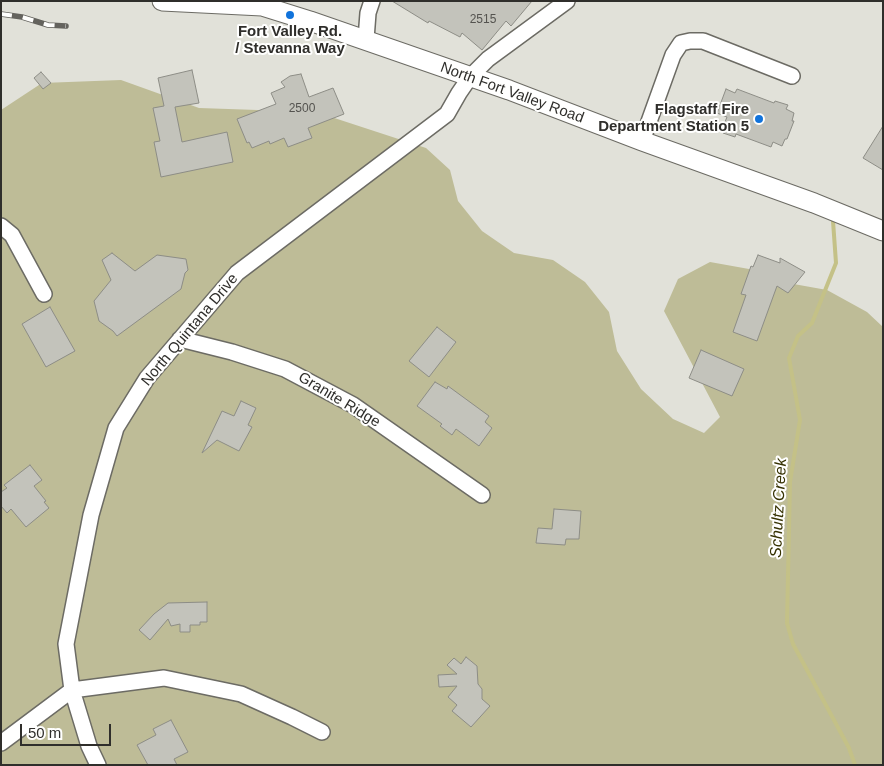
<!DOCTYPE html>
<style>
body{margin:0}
#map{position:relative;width:884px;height:766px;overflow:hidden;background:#e1e1d9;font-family:Arial,sans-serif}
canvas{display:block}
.frame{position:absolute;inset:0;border:2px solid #2f2e2b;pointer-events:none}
.scale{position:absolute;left:20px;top:724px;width:91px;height:22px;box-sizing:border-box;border:2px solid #2f2e2b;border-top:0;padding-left:6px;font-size:15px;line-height:18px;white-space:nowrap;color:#2f2e2b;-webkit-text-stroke:4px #fffffe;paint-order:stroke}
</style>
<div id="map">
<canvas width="884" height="766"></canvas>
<div class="frame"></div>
<div class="scale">50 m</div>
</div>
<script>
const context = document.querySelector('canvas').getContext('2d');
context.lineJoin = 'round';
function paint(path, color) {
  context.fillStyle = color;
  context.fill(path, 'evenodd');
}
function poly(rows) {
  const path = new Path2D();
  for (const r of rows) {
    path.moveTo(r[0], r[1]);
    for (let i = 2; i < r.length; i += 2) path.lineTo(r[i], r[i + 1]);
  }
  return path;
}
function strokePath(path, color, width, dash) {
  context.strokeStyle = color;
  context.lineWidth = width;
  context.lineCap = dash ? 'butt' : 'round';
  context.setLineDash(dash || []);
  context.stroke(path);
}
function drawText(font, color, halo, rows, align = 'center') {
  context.font = font + ' Arial,sans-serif';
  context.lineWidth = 4;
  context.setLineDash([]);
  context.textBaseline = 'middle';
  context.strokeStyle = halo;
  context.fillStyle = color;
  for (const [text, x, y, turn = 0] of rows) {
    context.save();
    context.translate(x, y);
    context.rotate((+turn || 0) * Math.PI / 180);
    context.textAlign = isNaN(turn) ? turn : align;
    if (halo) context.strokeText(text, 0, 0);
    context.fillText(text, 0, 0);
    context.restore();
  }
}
paint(poly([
 [121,80,199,108,316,112,426,148,450,170,458,201,482,231,514,253,553,260,585,282,609,312,617,351,641,389,673,419,704,433,720,417,664,311,678,279,710,262,749,269,788,283,827,290,867,312,883,327,883,765,1,765,1,110,42,83]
]), '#bebc97');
strokePath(poly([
 [833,221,836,263,812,323,798,336,789,358,800,420,790,482,787,623,793,644,849,748,855,765]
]), '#c4c187', 4);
const building = poly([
 [392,1,532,1,511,26,506,21,482,50,462,33,460,37,429,21,428,23,392,1],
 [192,70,199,103,175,107,182,142,227,132,233,162,161,177,154,142,160,141,153,108,164,106,158,78,192,70],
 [41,72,51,83,43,89,34,78,41,72],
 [301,74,309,97,333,88,344,114,308,128,312,138,288,147,284,138,270,144,269,141,252,148,249,142,247,143,237,119,276,104,271,93,285,87,281,82,290,76,301,74],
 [726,89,735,93,737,89,774,103,775,101,788,105,786,109,794,113,792,121,794,121,787,139,785,139,782,146,773,142,771,147,736,134,735,137,723,133,724,130,722,129,727,117,717,113,726,89],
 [883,126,883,170,863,158,883,126],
 [112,253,135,271,157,255,186,259,188,270,185,273,181,289,117,336,113,331,99,321,94,301,111,280,102,260,112,253],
 [758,255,780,263,780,258,805,272,788,293,777,286,757,341,733,332,746,295,741,294,751,266,753,267,758,255],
 [50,307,75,351,46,367,22,324,50,307],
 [437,327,456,342,429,377,409,361,437,327],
 [701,350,744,369,732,396,689,378,701,350],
 [435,382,447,389,448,386,489,416,485,422,492,428,479,446,456,429,452,435,440,426,442,424,417,406,435,382],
 [241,401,256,408,248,425,252,427,239,451,217,440,202,453,222,411,234,416,241,401],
 [30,465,42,480,34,486,46,501,44,502,49,508,26,527,11,509,7,513,1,506,1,492,7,488,4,485,30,465],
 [554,509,581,511,579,539,566,539,565,545,536,543,538,528,552,529,554,509],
 [207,602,207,622,200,622,200,625,190,625,190,632,180,632,180,624,171,626,168,619,150,640,139,630,154,614,168,603,207,602],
 [466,657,477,666,478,684,482,689,482,699,490,706,471,727,452,711,457,705,448,697,457,686,439,687,438,675,457,674,447,665,454,658,461,664,466,657],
 [171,720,188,752,174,759,177,765,148,765,137,745,156,735,153,729,171,720]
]);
paint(building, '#c3c3bb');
strokePath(building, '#8d8d86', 1);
const minor = poly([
 [366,39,368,13,372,1],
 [642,141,673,55,681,43,690,41,703,41,792,76],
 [1,226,12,235,44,294],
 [180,339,232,352,285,369,353,405,482,495],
 [1,743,72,690,164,678,241,694,292,717,322,732],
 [98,765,89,746,72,690,66,644,91,515,116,428,147,378,237,273,447,114,459,93,470,77,488,59,567,1]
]);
const major = poly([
 [162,1,262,6,310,21,509,90,642,141,814,203,883,231]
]);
strokePath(minor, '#6c6b64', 18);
strokePath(major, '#6c6b64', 21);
strokePath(minor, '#fff', 15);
strokePath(major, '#fff', 19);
const rail = poly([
 [1,14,22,17,48,25,66,26]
]);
strokePath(rail, '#64635e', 5.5);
strokePath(rail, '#fffffe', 4, [11]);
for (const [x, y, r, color] of [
 [290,15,5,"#1173db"],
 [759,119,5,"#1173db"]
]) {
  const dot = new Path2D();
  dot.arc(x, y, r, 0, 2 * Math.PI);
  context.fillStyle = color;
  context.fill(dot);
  strokePath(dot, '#fffffe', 2);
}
drawText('12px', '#54534f', null, [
 ["2515",483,20],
 ["2500",302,109]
]);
drawText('bold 15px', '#2f2e2b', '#fffffe', [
 ["Fort Valley Rd.",290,32],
 ["/ Stevanna Way",290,49],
 ["Flagstaff Fire",749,110,"right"],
 ["Department Station 5",749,127,"right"]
]);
drawText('15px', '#2f2e2b', '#fffffe', [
 ["North Fort Valley Road",512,93,20],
 ["North Quintana Drive",190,330,-50],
 ["Granite Ridge",339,400,31]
]);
drawText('italic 16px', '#363202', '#fffffe', [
 ["Schultz Creek",779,508,-87]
]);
</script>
